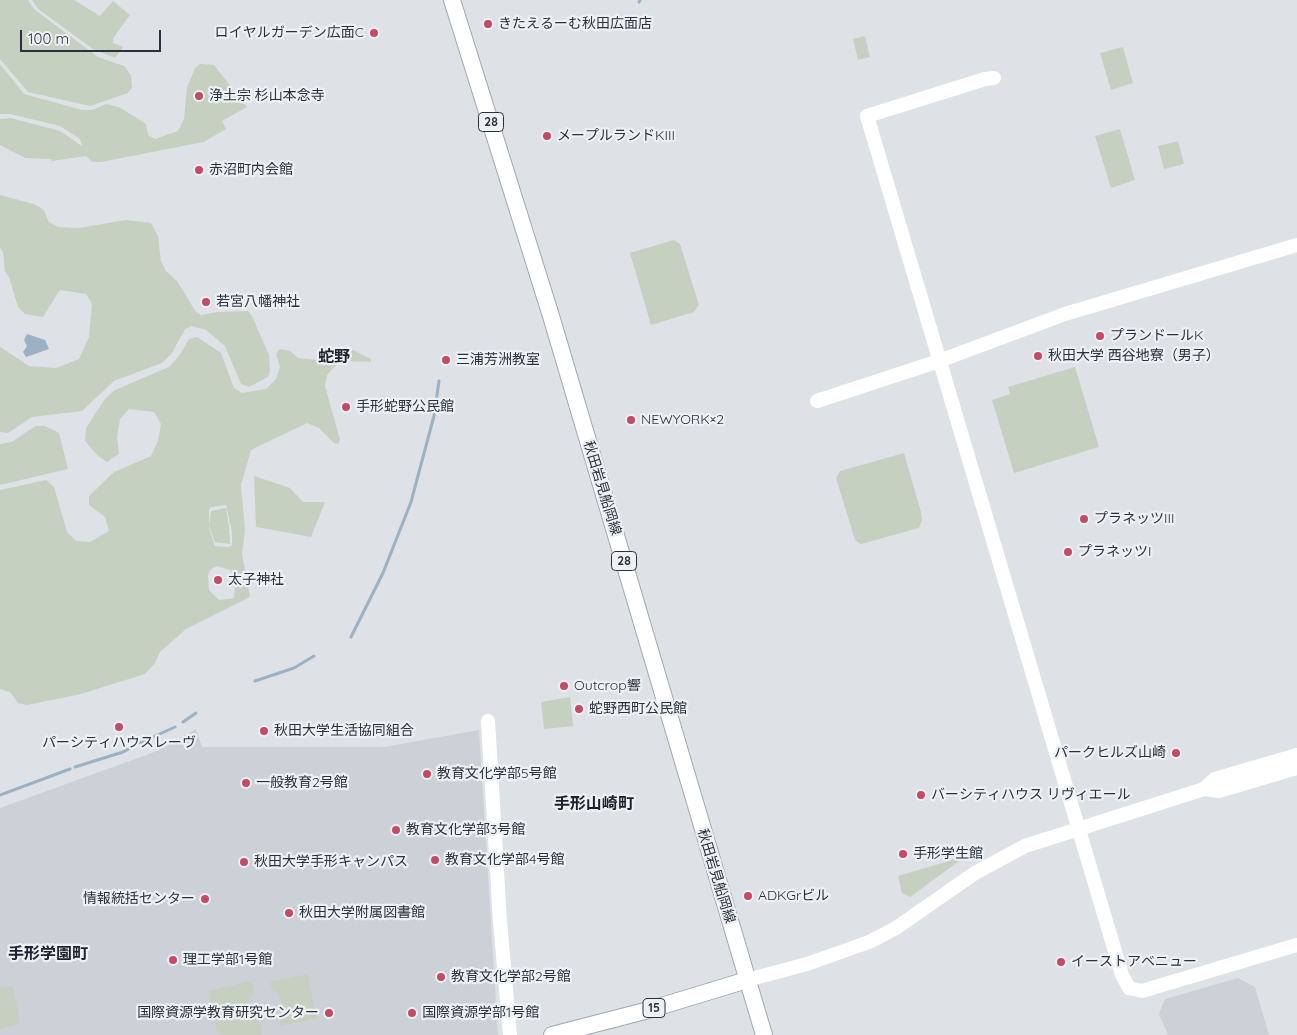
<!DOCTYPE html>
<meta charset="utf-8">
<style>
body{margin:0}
#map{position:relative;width:1297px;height:1035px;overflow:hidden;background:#dee2e6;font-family:Quicksand,sans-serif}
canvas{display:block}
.scale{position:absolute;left:20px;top:30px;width:141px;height:22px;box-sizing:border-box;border:2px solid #29313c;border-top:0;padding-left:6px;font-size:15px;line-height:18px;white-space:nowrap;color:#29313c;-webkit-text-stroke:4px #edf1f4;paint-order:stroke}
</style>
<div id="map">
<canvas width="1297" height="1035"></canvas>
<div class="scale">100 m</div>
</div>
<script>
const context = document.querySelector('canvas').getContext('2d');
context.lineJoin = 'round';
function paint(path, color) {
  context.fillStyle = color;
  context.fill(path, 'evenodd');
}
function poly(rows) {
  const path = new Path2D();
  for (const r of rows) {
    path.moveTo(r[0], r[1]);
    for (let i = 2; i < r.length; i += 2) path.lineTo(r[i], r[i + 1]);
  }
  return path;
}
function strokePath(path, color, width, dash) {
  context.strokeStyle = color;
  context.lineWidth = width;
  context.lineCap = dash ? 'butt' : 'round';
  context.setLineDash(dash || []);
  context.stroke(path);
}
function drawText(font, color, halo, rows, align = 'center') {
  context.font = font + ' Quicksand,"Noto Sans JP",sans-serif';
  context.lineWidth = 4.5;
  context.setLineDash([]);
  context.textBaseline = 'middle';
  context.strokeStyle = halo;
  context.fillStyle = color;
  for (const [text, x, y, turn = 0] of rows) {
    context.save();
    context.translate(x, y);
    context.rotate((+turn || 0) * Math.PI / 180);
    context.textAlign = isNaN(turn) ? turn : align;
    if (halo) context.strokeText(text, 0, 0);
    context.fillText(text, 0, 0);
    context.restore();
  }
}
paint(poly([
 [196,729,202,747,384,747,479,730,498,1035,0,1035,0,808,157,751],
 [1238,978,1255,987,1269,1035,1168,1035,1159,1014,1165,999]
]), '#ccd1d8');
paint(poly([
 [0,0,28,0,34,9,98,57,124,66,131,75,132,88,128,93,90,106,28,92,0,59],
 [32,0,74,0,100,16,113,1,130,15,114,37,113,43,123,47,115,58,93,49,38,9],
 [865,36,870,57,858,60,853,39],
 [1123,47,1133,83,1111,90,1100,53],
 [0,64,24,94,82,110,92,110,106,104,119,107,146,124,148,135,155,139,178,131,184,119,187,88,195,68,200,64,214,65,247,107,222,121,226,129,204,142,101,162,92,162,86,156,52,161,51,159,25,158,0,145,0,119,11,118,60,131,82,146,80,139,60,126,10,114,0,114],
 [1120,129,1135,180,1111,188,1095,136],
 [1178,141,1184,164,1164,169,1158,146],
 [0,195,34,204,44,210,48,221,58,227,79,228,126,220,151,223,158,236,161,261,166,271,177,281,196,312,201,315,218,312,248,311,252,316,269,355,270,371,268,377,249,387,241,384,225,346,206,330,192,326,185,329,172,353,162,363,114,381,82,411,32,417,8,433,0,432,0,347,29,366,56,368,79,359,89,337,92,304,86,294,60,290,43,317,25,314,18,307,9,277,5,271,3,252,0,248],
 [674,240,680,244,699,305,694,312,651,325,630,253],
 [197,337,221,353,234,388,242,393,266,389,276,379,280,367,276,354,280,349,290,351,298,358,319,360,340,356,347,350,353,350,371,359,371,362,346,361,336,365,327,375,325,386,340,440,338,444,334,443,319,428,307,423,251,450,241,485,245,530,242,554,250,597,186,629,160,652,155,663,145,674,81,694,27,705,18,703,10,692,0,689,0,490,46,480,54,487,67,532,76,541,90,542,109,531,105,517,89,505,89,496,114,472,151,456,158,441,161,424,154,412,129,409,120,419,117,437,119,454,107,462,98,456,85,441,86,428,105,399,115,390,169,367,179,356,189,339],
 [226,505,232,532,232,545,229,547,215,546,209,528,209,510,211,507],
 [217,566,231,570,235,586,234,598,219,600,209,590,208,575,211,569],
 [1075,367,1099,447,1014,473,992,400,1010,394,1008,387],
 [35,426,45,426,59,433,68,469,0,485,0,444,12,442],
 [904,453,921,512,922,520,919,528,861,544,855,540,836,478,840,471],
 [254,476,290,488,303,502,325,502,311,537,256,527],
 [226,508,229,527,230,544,215,542,209,526,211,511],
 [570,697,573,726,544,729,541,702],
 [966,856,910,897,902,893,898,876],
 [307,974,317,1018,280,1026,278,1018,283,1005,279,994,272,990,270,982],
 [251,981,254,993,249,999,249,1011,259,1022,262,1035,221,1035,216,1029,209,991],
 [10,986,13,988,20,1021,19,1024,0,1029,0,988]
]), '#c5d0c0');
paint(poly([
 [27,334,45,340,49,349,26,357,23,352,27,346,24,340]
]), '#9bb1c4');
strokePath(poly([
 [639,2,640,0],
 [351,637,383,573,411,502,434,416,439,381],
 [255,681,294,668,314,656],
 [183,722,196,713],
 [140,743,175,727],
 [75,767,123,752,136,745],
 [0,795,70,769]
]), '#9bb1c4', 3);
const primary = poly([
 [452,0,551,316,764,1035],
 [552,1035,645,1011,747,980]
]);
strokePath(primary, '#9ea7b1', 18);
strokePath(poly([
 [994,78,985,79,867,116,1122,975,1129,988,1142,991,1297,945],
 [817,401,939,361,1065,314,1297,245],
 [488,721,500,921,510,1035],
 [1204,789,1215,779,1297,755],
 [747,980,807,964,869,942,896,928,975,873,1025,846,1204,789,1219,791,1297,768]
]), '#fff', 14);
strokePath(primary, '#fff', 16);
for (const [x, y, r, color] of [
 [488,24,5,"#c34b64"],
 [374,33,5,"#c34b64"],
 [199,96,5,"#c34b64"],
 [547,136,5,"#c34b64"],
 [199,170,5,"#c34b64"],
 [206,302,5,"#c34b64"],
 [1100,336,5,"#c34b64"],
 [1038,356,5,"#c34b64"],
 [446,360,5,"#c34b64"],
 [346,407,5,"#c34b64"],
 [631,420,5,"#c34b64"],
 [1084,519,5,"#c34b64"],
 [1068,552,5,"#c34b64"],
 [218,580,5,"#c34b64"],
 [564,686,5,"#c34b64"],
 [579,709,5,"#c34b64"],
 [119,727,5,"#c34b64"],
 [264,731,5,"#c34b64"],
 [1176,753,5,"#c34b64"],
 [427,774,5,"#c34b64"],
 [246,783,5,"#c34b64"],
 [921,795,5,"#c34b64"],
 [396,830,5,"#c34b64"],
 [903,854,5,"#c34b64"],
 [435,860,5,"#c34b64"],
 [244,862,5,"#c34b64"],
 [748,896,5,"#c34b64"],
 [205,899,5,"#c34b64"],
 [289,913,5,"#c34b64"],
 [173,960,5,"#c34b64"],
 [1061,962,5,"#c34b64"],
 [441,977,5,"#c34b64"],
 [329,1013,5,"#c34b64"],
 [412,1013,5,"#c34b64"]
]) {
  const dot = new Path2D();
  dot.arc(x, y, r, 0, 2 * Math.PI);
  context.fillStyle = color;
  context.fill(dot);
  strokePath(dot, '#edf1f4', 2);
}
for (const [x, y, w] of [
 [491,122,25],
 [624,561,25],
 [654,1008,22]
]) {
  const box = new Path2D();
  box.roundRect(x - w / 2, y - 9.5, w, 19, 4);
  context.fillStyle = '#edf1f4';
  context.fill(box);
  strokePath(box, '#29313c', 1);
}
drawText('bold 12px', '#29313c', null, [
 ["28",491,122],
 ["28",624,561],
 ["15",654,1008]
]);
drawText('14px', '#29313c', '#edf1f4', [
 ["きたえるーむ秋田広面店",498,24],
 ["ロイヤルガーデン広面C",364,33,"right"],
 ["浄土宗 杉山本念寺",209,96],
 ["メープルランドKIII",557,136],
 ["赤沼町内会館",209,170],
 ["若宮八幡神社",216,302],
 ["プランドールK",1110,336],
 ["秋田大学 西谷地寮（男子）",1048,356],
 ["三浦芳洲教室",456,360],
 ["手形蛇野公民館",356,407],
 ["NEWYORK×2",641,420],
 ["プラネッツIII",1094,519],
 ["プラネッツI",1078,552],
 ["太子神社",228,580],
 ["Outcrop響",574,686],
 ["蛇野西町公民館",589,709],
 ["秋田大学生活協同組合",274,731],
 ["パーシティハウスレーヴ",119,743,"center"],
 ["パークヒルズ山崎",1166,753,"right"],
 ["教育文化学部5号館",437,774],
 ["一般教育2号館",256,783],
 ["バーシティハウス リヴィエール",931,795],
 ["教育文化学部3号館",406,830],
 ["手形学生館",913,854],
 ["教育文化学部4号館",445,860],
 ["秋田大学手形キャンパス",254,862],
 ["ADKGrビル",758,896],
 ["情報統括センター",195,899,"right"],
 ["秋田大学附属図書館",299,913],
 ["理工学部1号館",183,960],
 ["イーストアベニュー",1071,962],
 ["教育文化学部2号館",451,977],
 ["国際資源学教育研究センター",319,1013,"right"],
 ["国際資源学部1号館",422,1013]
], 'left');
drawText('14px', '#29313c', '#edf1f4', [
 ["秋田岩見船岡線",602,488,73],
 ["秋田岩見船岡線",716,876,73]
]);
drawText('bold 16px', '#1b222d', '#edf1f4', [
 ["蛇野",334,357],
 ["手形山崎町",594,804],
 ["手形学園町",48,954]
]);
</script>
